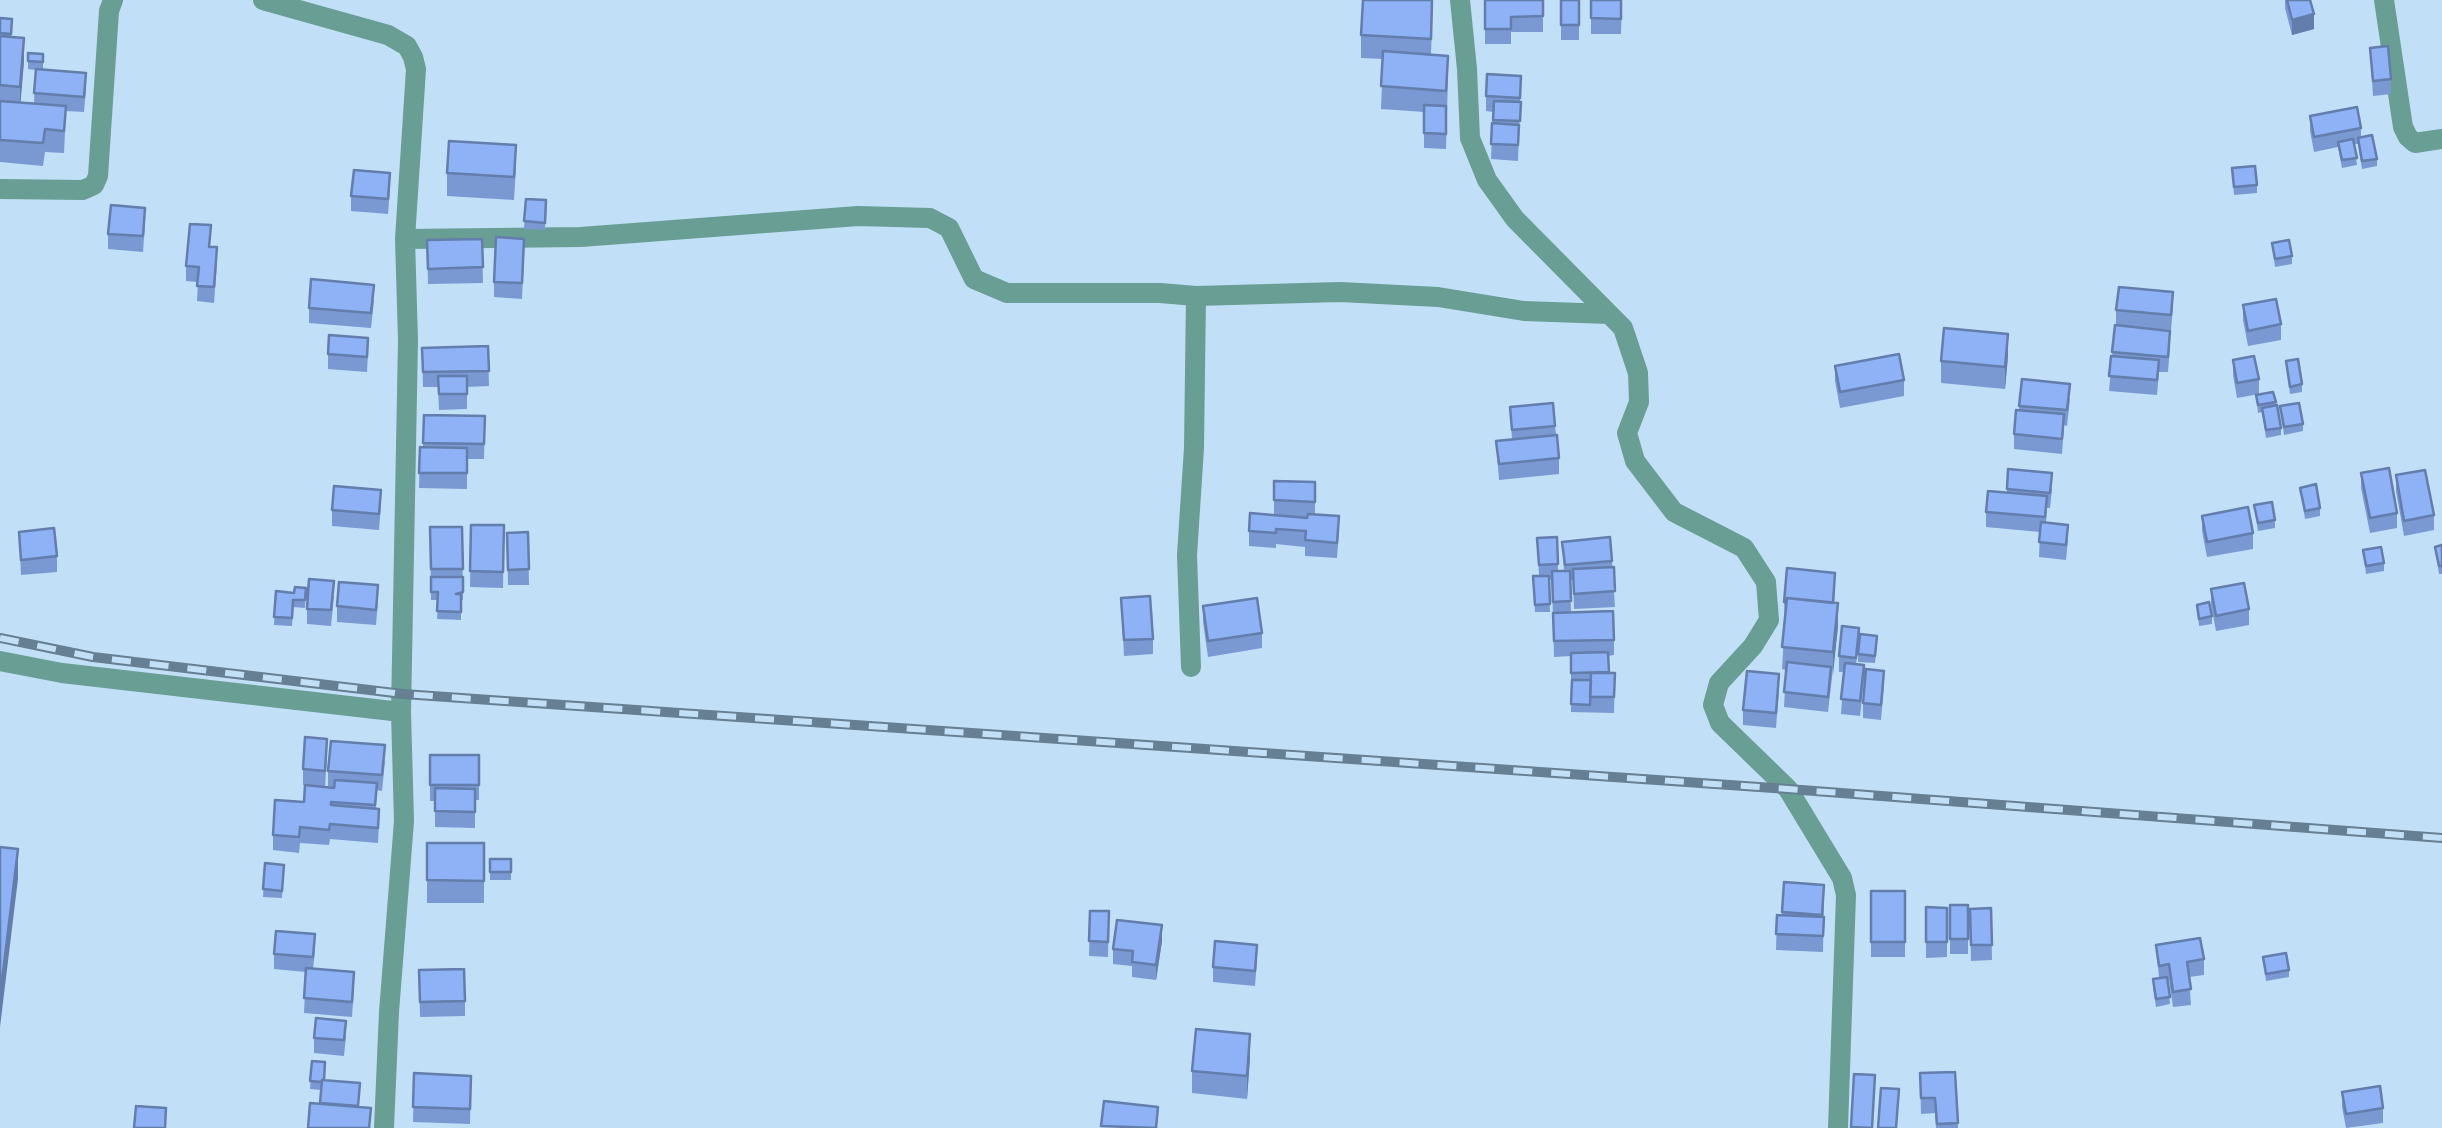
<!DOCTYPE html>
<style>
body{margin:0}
canvas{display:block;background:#c1dff7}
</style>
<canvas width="2442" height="1128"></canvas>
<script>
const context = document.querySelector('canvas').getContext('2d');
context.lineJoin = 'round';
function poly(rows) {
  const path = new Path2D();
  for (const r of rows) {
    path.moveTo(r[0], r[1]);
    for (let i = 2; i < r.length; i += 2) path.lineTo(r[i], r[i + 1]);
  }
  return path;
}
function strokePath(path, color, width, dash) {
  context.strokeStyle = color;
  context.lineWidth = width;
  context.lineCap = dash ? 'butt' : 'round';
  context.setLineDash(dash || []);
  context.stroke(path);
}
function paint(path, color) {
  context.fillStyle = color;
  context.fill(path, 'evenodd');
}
strokePath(poly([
 [263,0,388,35,407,46,413,57,416,69,405,239,408,340,401,712,404,821,389,1012,384,1128],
 [1460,0,1467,69,1470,138,1487,180,1515,219,1623,328,1638,373,1639,402,1627,433,1635,461,1674,512,1744,548,1766,582,1769,620,1753,646,1719,683,1713,705,1720,723,1788,789,1842,878,1846,895,1838,1128],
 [2384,0,2403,127,2408,137,2415,143,2442,139],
 [0,189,83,190,94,185,98,176,109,11,113,0],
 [405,239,581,237,858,216,930,218,949,228,974,279,1007,293,1160,293,1196,296,1340,292,1438,297,1524,311,1609,314],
 [0,661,62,673,401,712],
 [1191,667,1187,555,1194,448,1196,296]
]), '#689e94', 20);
const rail = poly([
 [0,638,93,657,403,694,1788,789,2442,838]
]);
strokePath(rail, '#667f92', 10);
strokePath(rail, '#c1dff7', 6, [19]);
paint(poly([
 [1433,0,1431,54,1448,78,1446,149,1424,148,1424,112,1381,109,1383,59,1361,58,1361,35],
 [1485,0,1543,0,1543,32,1511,32,1511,44,1485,44],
 [1561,0,1579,0,1579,40,1561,40],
 [1591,0,1622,0,1621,34,1591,34],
 [2285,0,2310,0,2314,29,2292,35,2285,8],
 [0,18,12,19,11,37,24,61,20,103,34,104,35,70,28,69,28,53,43,54,43,69,86,88,84,112,66,111,64,153,45,152,43,166,0,162],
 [2370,48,2391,79,2391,94,2373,96],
 [1521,76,1518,161,1491,159,1493,112,1486,111,1486,96],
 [2310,116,2361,128,2361,137,2377,159,2377,166,2362,169,2358,144,2354,144,2357,165,2342,168,2338,147,2314,152,2310,131],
 [516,168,514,200,447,196,447,173],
 [2232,168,2257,185,2257,193,2234,195],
 [390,189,388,214,351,211,351,196],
 [526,199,546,200,545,230,524,229],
 [145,223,143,252,108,249,108,234],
 [482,239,483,283,428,284,427,240],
 [2272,243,2292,256,2292,264,2275,267],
 [210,247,217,263,214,303,197,301,198,282,186,281,186,266],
 [524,254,522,299,494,297,494,282],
 [374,300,371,328,309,323,309,308],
 [2243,305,2281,324,2281,340,2248,346,2243,320],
 [2173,307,2171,330,2116,325,2116,310],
 [2115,325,2170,346,2168,372,2159,372,2157,395,2109,391],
 [488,346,489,386,467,387,467,409,439,410,438,387,423,387,422,348],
 [368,353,367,372,328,369,328,354],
 [2008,356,2005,389,1941,383,1941,361],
 [2233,360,2259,379,2259,394,2237,398,2233,375],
 [2286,361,2302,384,2302,392,2290,394],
 [1835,366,1904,380,1904,396,1840,408,1835,381],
 [2022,379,2070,399,2067,426,2064,425,2062,454,2014,449,2014,434,2019,410],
 [2256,395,2276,402,2281,428,2281,435,2266,438,2262,412,2258,413],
 [2280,406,2303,424,2303,431,2284,435],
 [1510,407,1555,426,1559,458,1559,474,1499,480,1496,441,1512,439],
 [424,415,485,416,484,459,467,459,467,489,419,488,420,447,423,448],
 [2008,469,2052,489,2050,508,2047,508,2046,523,2068,540,2066,560,2039,557,2040,532,1986,527,1986,512,2007,492],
 [2361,473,2397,513,2397,528,2370,533,2361,488],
 [2396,475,2434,515,2434,530,2404,536,2396,491],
 [1274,481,1315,482,1315,514,1339,531,1337,558,1305,556,1305,547,1276,544,1276,548,1249,546,1249,531,1274,515],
 [2300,488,2320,508,2320,516,2305,519],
 [381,505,379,530,332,526,332,510],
 [2254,505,2275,520,2275,528,2258,531],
 [2202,516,2253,533,2253,549,2207,557,2202,531],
 [471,525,504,525,503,588,470,587],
 [430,527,462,527,463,600,461,600,461,620,437,619,438,600,431,600],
 [19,532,57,556,57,572,21,575],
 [528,532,529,585,508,585,507,533],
 [1557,537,1558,571,1564,571,1562,542,1612,561,1615,607,1574,609,1573,580,1570,580,1571,612,1614,640,1614,655,1608,656,1609,673,1615,673,1614,713,1571,712,1571,656,1554,657,1552,579,1549,580,1550,612,1535,612,1533,576,1539,576,1537,538],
 [2442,545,2442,574,2439,574,2435,547],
 [2363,550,2384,563,2384,571,2366,574],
 [306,588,305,608,293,607,292,626,274,625,276,591,294,593],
 [1835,588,1834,603,1838,626,1828,712,1784,707,1786,670,1782,669,1785,618,1784,602],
 [2211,589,2249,609,2249,625,2216,631,2211,605],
 [334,596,331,626,307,624,307,609],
 [1121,598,1153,639,1153,654,1124,656],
 [378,601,376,625,337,622,337,606],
 [2197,605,2212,616,2212,624,2199,626],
 [1203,606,1262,633,1262,648,1208,657,1203,622],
 [1859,643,1856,664,1864,680,1860,716,1841,714,1844,672,1839,672,1839,656],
 [1877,643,1875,663,1858,662,1858,654],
 [1884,686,1881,720,1863,718,1863,703],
 [1779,690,1776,728,1743,725,1743,710],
 [327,754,325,787,303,785,303,769],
 [430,755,479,755,479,800,475,800,475,828,435,827,435,801,430,801],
 [385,761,382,791,377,790,376,808,379,824,378,843,330,839,329,845,300,843,299,853,273,850,273,835,304,802,334,788,328,786,328,771],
 [427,843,484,843,484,903,427,903],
 [490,859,511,859,511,880,490,880],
 [265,863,284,865,282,898,263,897],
 [1784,882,1824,900,1823,952,1776,950,1777,915,1782,916],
 [1871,891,1905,891,1905,957,1871,957],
 [1950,905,1968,905,1968,954,1950,954],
 [1926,907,1947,908,1947,957,1926,958],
 [1991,908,1992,960,1971,961,1970,909],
 [1090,911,1109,911,1108,957,1089,956],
 [1162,941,1156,980,1132,977,1132,966,1113,964,1113,949],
 [2156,945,2204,959,2204,975,2189,977,2191,1005,2173,1007,2169,980,2168,980,2170,1004,2156,1007,2153,987,2153,979,2159,978],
 [315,950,313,969,354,988,352,1017,304,1013,306,972,274,969,274,954],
 [2263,957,2289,970,2289,977,2266,981],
 [1257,960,1255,986,1213,982,1213,967],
 [419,970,465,1001,465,1016,420,1017],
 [346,1036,344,1056,314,1053,314,1038],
 [1250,1057,1247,1099,1192,1093,1192,1071],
 [312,1061,324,1080,359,1107,371,1128,320,1103,321,1090,310,1089],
 [1955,1072,1958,1128,1936,1128,1935,1113,1921,1114,1920,1073],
 [414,1073,471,1076,470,1124,413,1122],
 [2342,1092,2383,1108,2383,1123,2346,1128,2342,1107]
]), '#7a99d3');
paint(poly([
 [2314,14,2314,29,2292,35,2292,20],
 [24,38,24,61,20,110,20,87],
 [2008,334,2008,356,2005,389,2005,367],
 [1838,603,1838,626,1833,675,1833,652],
 [18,849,18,879,0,1027,0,997],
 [1162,925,1162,941,1156,980,1156,965],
 [1250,1034,1250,1057,1247,1099,1247,1076]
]), '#637dac');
const building = poly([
 [1363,0,1432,0,1431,39,1361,35,1363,0],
 [1485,0,1543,0,1543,16,1511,17,1511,29,1485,29,1485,0],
 [1561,0,1579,0,1579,25,1561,25,1561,0],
 [1591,0,1621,0,1621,19,1591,18,1591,0],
 [2287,0,2310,0,2314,14,2292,20,2287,0],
 [0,18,12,19,11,34,0,33,0,18],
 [0,36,24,38,20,87,0,85,0,36],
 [2388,46,2391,79,2373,81,2370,48,2388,46],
 [1383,51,1448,56,1446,91,1381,86,1383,51],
 [28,53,43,54,43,62,28,61,28,53],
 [36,69,86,73,84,97,34,93,36,69],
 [1487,74,1521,76,1520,98,1486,96,1487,74],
 [0,101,66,106,64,131,45,129,43,143,0,140,0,101],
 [1494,101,1521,102,1520,121,1493,120,1494,101],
 [1424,105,1446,106,1446,134,1424,133,1424,105],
 [2357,107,2361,128,2314,137,2310,116,2357,107],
 [1492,123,1519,125,1518,145,1491,144,1492,123],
 [2372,135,2377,159,2362,161,2358,138,2372,135],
 [2353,139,2357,158,2342,160,2338,142,2353,139],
 [449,141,516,145,514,177,447,173,449,141],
 [2255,166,2257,185,2234,187,2232,168,2255,166],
 [354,170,390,173,388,199,351,196,354,170],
 [526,199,546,200,545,223,524,221,526,199],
 [111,205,145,208,143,236,108,234,111,205],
 [190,224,211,225,209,247,217,247,214,287,197,286,199,267,186,266,190,224],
 [496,237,524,239,522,283,494,282,496,237],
 [482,239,483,267,428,269,427,240,482,239],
 [2289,240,2292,256,2275,259,2272,243,2289,240],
 [311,279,374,285,371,313,309,308,311,279],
 [2119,287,2173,292,2171,315,2116,310,2119,287],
 [2276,299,2281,324,2248,331,2243,305,2276,299],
 [2115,325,2170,331,2168,357,2112,352,2115,325],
 [1944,328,2008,334,2005,367,1941,361,1944,328],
 [329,335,368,338,367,357,328,354,329,335],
 [488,346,489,371,423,372,422,348,488,346],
 [1899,354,1904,380,1840,392,1835,366,1899,354],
 [2111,356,2159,360,2157,380,2109,376,2111,356],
 [2254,356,2259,379,2237,383,2233,360,2254,356],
 [2298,359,2302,384,2290,387,2286,361,2298,359],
 [438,376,467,376,467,394,439,394,438,376],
 [2022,379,2070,384,2067,410,2019,406,2022,379],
 [2273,392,2276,402,2258,405,2256,395,2273,392],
 [1553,403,1555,426,1512,430,1510,407,1553,403],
 [2299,403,2303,424,2284,427,2280,406,2299,403],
 [2277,405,2281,428,2266,430,2262,408,2277,405],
 [2016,410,2064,414,2062,439,2014,434,2016,410],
 [424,415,485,416,484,444,423,443,424,415],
 [1557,435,1559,458,1499,464,1496,441,1557,435],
 [420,447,467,448,467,473,419,473,420,447],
 [2389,468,2397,513,2370,518,2361,473,2389,468],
 [2008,469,2052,473,2050,493,2007,489,2008,469],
 [2425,470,2434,515,2404,521,2396,475,2425,470],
 [1274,481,1315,482,1315,502,1274,500,1274,481],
 [2316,484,2320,508,2305,511,2300,488,2316,484],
 [334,486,381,490,379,514,332,510,334,486],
 [1988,491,2047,496,2045,517,1986,512,1988,491],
 [2272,502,2275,520,2258,523,2254,505,2272,502],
 [2248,507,2253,533,2207,542,2202,516,2248,507],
 [1250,513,1307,518,1308,514,1339,516,1337,543,1305,540,1306,531,1276,529,1276,533,1249,531,1250,513],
 [2041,522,2068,525,2066,545,2039,542,2041,522],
 [471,525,504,525,503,572,470,571,471,525],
 [430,527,462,527,463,569,431,569,430,527],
 [54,528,57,556,21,560,19,532,54,528],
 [528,532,529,569,508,570,507,533,528,532],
 [1557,537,1558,564,1539,565,1537,538,1557,537],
 [1610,537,1612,561,1565,565,1562,542,1610,537],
 [2442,545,2442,566,2439,566,2435,547,2442,545],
 [2381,547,2384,563,2366,566,2363,550,2381,547],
 [1614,567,1615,591,1574,594,1573,569,1614,567],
 [1787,568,1835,573,1833,603,1787,598,1786,603,1784,602,1787,568],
 [1552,571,1570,571,1571,601,1553,602,1552,571],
 [1533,576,1549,576,1550,604,1535,605,1533,576],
 [431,577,463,577,463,592,456,594,461,594,461,612,437,611,438,592,431,592,431,577],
 [309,579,334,581,331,610,307,609,309,579],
 [339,582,378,585,376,610,337,606,339,582],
 [2244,583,2249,609,2216,616,2211,589,2244,583],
 [295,587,306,588,305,600,293,600,292,618,274,617,276,591,294,593,295,587],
 [1150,596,1153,639,1124,640,1121,598,1150,596],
 [1257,598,1262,633,1208,641,1203,606,1257,598],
 [1787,598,1838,603,1833,652,1782,647,1787,598],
 [2209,602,2212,616,2199,619,2197,605,2209,602],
 [1613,611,1614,640,1554,641,1553,613,1613,611],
 [1842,626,1859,628,1856,658,1839,656,1842,626],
 [1860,634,1877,636,1875,656,1858,654,1860,634],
 [1608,652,1609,672,1571,673,1571,653,1608,652],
 [1787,662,1831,667,1828,697,1784,692,1787,662],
 [1845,663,1864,665,1860,701,1841,699,1845,663],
 [1866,669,1884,671,1881,705,1863,703,1866,669],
 [1747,671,1779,674,1776,713,1743,710,1747,671],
 [1591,673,1615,673,1614,697,1590,697,1591,673],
 [1572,680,1591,680,1590,705,1571,704,1572,680],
 [305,737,327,739,325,771,303,769,305,737],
 [331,741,385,745,382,775,328,771,331,741],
 [430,755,479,755,479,785,430,785,430,755],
 [335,780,377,783,375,805,331,802,331,805,379,809,378,828,330,824,329,830,300,827,299,837,273,835,275,800,304,802,305,785,334,788,335,780],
 [435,788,475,789,475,812,435,811,435,788],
 [427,843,484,843,484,881,427,880,427,843],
 [0,847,18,849,0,997,0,847],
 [490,859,511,859,511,872,490,872,490,859],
 [265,863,284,865,282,891,263,889,265,863],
 [1784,882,1824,885,1822,915,1782,912,1784,882],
 [1871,891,1905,891,1905,942,1871,942,1871,891],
 [1950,905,1968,905,1968,939,1950,939,1950,905],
 [1926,907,1947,908,1947,942,1926,942,1926,907],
 [1991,908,1992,945,1971,945,1970,909,1991,908],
 [1090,911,1109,911,1108,942,1089,941,1090,911],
 [1777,915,1824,917,1823,936,1776,934,1777,915],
 [1117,920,1162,925,1156,965,1132,962,1133,951,1113,949,1117,920],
 [276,931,315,934,313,957,274,954,276,931],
 [2200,938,2204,959,2187,962,2191,989,2173,992,2169,964,2159,966,2156,945,2200,938],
 [1215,941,1257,945,1255,971,1213,967,1215,941],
 [2286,953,2289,970,2266,974,2263,957,2286,953],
 [306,968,354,972,352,1002,304,998,306,968],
 [464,969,465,1001,420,1002,419,970,464,969],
 [2167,977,2170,997,2156,999,2153,979,2167,977],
 [316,1018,346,1021,344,1040,314,1038,316,1018],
 [1196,1029,1250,1034,1247,1076,1192,1071,1196,1029],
 [312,1061,325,1062,324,1080,322,1080,322,1082,310,1081,312,1061],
 [1955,1072,1958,1123,1937,1124,1935,1098,1921,1098,1920,1073,1955,1072],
 [414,1073,471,1076,470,1109,413,1107,414,1073],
 [1854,1074,1875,1075,1872,1128,1851,1127,1854,1074],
 [322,1080,360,1083,358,1106,320,1103,322,1080],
 [2380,1086,2383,1108,2346,1114,2342,1092,2380,1086],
 [1881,1088,1899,1089,1896,1128,1878,1128,1881,1088],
 [1104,1101,1158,1107,1156,1128,1101,1126,1104,1101],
 [310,1103,371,1108,369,1128,308,1128,310,1103],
 [136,1106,166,1108,165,1128,134,1128,136,1106]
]);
paint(building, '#8eb2f5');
strokePath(building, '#637dac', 2.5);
</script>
